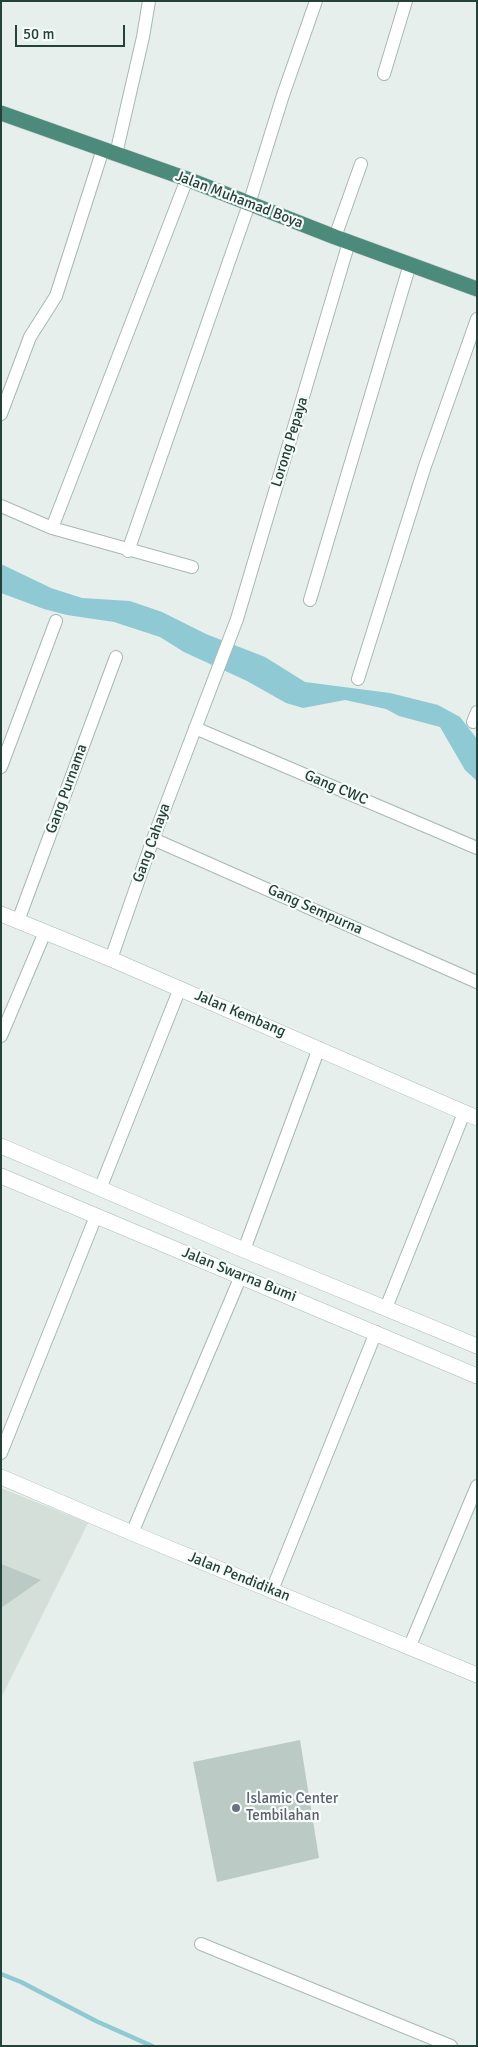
<!DOCTYPE html>
<style>
body{margin:0}
#map{position:relative;width:478px;height:2047px;overflow:hidden;background:#e6efeb;font-family:Signika,sans-serif}
canvas{display:block}
.frame{position:absolute;inset:0;border:2px solid #24423a;pointer-events:none}
.scale{position:absolute;left:15px;top:25px;width:110px;height:22px;box-sizing:border-box;border:2px solid #24423a;border-top:0;padding-left:6px;font-size:15px;line-height:18px;white-space:nowrap;color:#24423a;-webkit-text-stroke:4px #f7fbf9;paint-order:stroke}
</style>
<div id="map">
<canvas width="478" height="2047"></canvas>
<div class="frame"></div>
<div class="scale">50 m</div>
</div>
<script>
const context = document.querySelector('canvas').getContext('2d');
context.lineJoin = 'round';
function paint(path, color) {
  context.fillStyle = color;
  context.fill(path, 'evenodd');
}
function poly(rows) {
  const path = new Path2D();
  for (const r of rows) {
    path.moveTo(r[0], r[1]);
    for (let i = 2; i < r.length; i += 2) path.lineTo(r[i], r[i + 1]);
  }
  return path;
}
function strokePath(path, color, width, dash) {
  context.strokeStyle = color;
  context.lineWidth = width;
  context.lineCap = dash ? 'butt' : 'round';
  context.setLineDash(dash || []);
  context.stroke(path);
}
function drawText(font, color, halo, rows, align = 'center') {
  context.font = font + ' Signika,sans-serif';
  context.lineWidth = 4.5;
  context.setLineDash([]);
  context.textBaseline = 'middle';
  context.strokeStyle = halo;
  context.fillStyle = color;
  for (const [text, x, y, turn = 0] of rows) {
    context.save();
    context.translate(x, y);
    context.rotate((+turn || 0) * Math.PI / 180);
    context.textAlign = isNaN(turn) ? turn : align;
    if (halo) context.strokeText(text, 0, 0);
    context.fillText(text, 0, 0);
    context.restore();
  }
}
paint(poly([
 [1,1488,88,1523,1,1698]
]), '#d4dfda');
paint(poly([
 [1,564,51,588,82,598,130,601,162,612,206,634,265,657,305,682,390,693,438,705,460,717,477,739,477,781,465,770,440,727,399,716,386,709,345,700,303,708,286,703,247,681,184,652,160,637,114,622,67,615,44,609,1,593]
]), '#8ec9d4');
strokePath(poly([
 [1,1974,21,1982,96,2021,152,2046]
]), '#8ec9d4', 4.5);
paint(poly([
 [1,1564,41,1580,1,1608],
 [300,1740,319,1858,217,1882,193,1762]
]), '#bbcac4');
const minor = poly([
 [384,74,406,1],
 [116,154,143,37,149,1],
 [335,237,361,164],
 [1,414,30,337,56,296,103,149],
 [1,506,52,528,192,567],
 [52,528,187,179],
 [128,551,249,204,283,95,316,1],
 [310,600,410,264],
 [358,679,425,466,477,319],
 [473,722,477,712],
 [195,728,477,848],
 [1,767,56,621],
 [153,839,477,982],
 [18,921,116,657],
 [111,959,153,839,237,619,349,242],
 [1,1036,45,932],
 [100,1189,180,988],
 [244,1250,319,1048],
 [386,1308,464,1113],
 [1,1453,96,1216],
 [132,1533,241,1276],
 [272,1590,376,1332],
 [409,1648,477,1486],
 [201,1944,451,2046]
]);
const tertiary = poly([
 [1,914,111,959,477,1118],
 [1,1146,244,1250,477,1346],
 [1,1176,477,1376],
 [1,1477,132,1533,477,1675]
]);
const trunk = poly([
 [1,113,187,179,335,237,477,289]
]);
strokePath(minor, '#a8b8b2', 14);
strokePath(tertiary, '#a8b8b2', 16);
strokePath(trunk, '#c2cac8', 16);
strokePath(minor, '#fff', 12);
strokePath(tertiary, '#fff', 15);
strokePath(trunk, '#4c8a7c', 15);
for (const [x, y, r, color] of [
 [236,1808,5,"#6b7280"]
]) {
  const dot = new Path2D();
  dot.arc(x, y, r, 0, 2 * Math.PI);
  context.fillStyle = color;
  context.fill(dot);
  strokePath(dot, '#f7fbf9', 2);
}
drawText('15px', '#24423a', '#f7fbf9', [
 ["Jalan Muhamad Boya",239,200,21],
 ["Lorong Pepaya",290,442,-73],
 ["Gang CWC",336,788,23],
 ["Gang Purnama",67,789,-70],
 ["Gang Cahaya",152,843,-70],
 ["Gang Sempurna",315,910,24],
 ["Jalan Kembang",240,1014,23],
 ["Jalan Swarna Bumi",239,1275,22],
 ["Jalan Pendidikan",239,1577,22]
]);
drawText('15px', '#5b616d', '#f7fbf9', [
 ["Islamic Center",246,1799],
 ["Tembilahan",246,1816]
], 'left');
</script>
